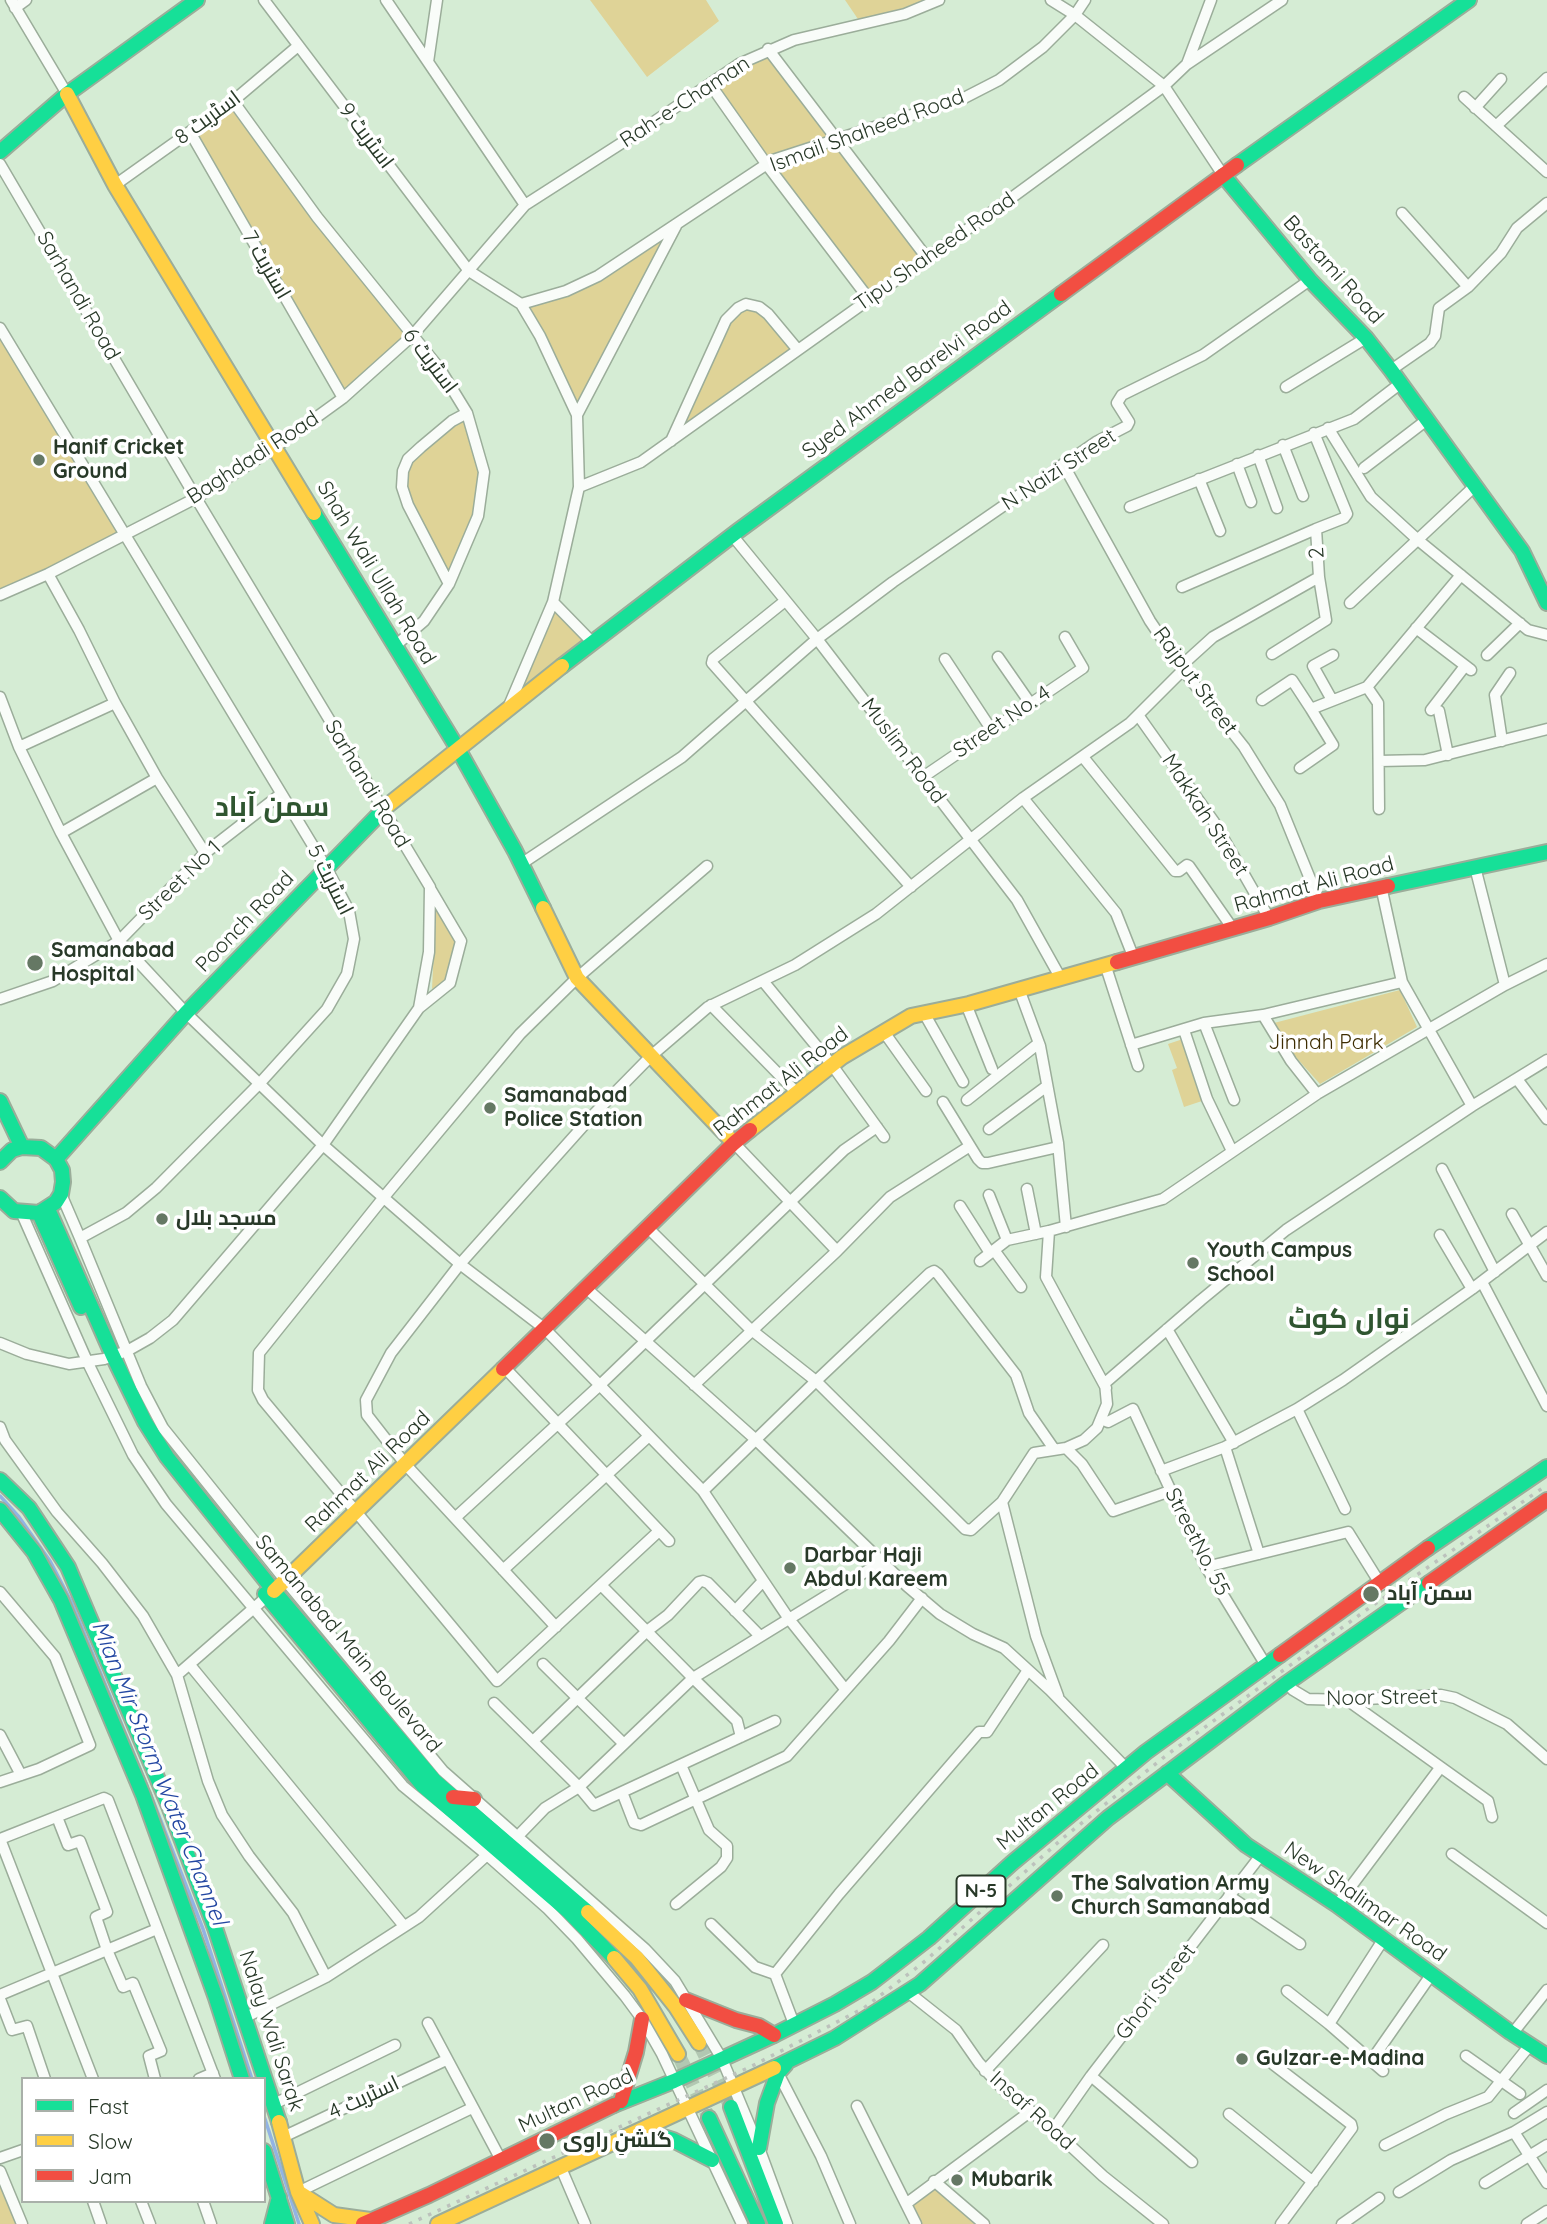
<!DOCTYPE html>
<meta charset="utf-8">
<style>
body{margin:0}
#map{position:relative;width:1547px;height:2224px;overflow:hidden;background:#d5ecd4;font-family:Quicksand,sans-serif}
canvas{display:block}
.legend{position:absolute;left:21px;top:2077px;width:245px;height:126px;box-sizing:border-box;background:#fff;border:2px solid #a9b0a9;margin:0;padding:9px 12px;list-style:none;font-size:21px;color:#283928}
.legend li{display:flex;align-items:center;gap:14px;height:35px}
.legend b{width:35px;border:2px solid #a9b0a9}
</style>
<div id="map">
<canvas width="1547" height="2224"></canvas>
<ul class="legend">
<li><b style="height:9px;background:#16e098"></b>Fast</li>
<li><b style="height:9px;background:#ffcf43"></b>Slow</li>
<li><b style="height:9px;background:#f24e42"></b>Jam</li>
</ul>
</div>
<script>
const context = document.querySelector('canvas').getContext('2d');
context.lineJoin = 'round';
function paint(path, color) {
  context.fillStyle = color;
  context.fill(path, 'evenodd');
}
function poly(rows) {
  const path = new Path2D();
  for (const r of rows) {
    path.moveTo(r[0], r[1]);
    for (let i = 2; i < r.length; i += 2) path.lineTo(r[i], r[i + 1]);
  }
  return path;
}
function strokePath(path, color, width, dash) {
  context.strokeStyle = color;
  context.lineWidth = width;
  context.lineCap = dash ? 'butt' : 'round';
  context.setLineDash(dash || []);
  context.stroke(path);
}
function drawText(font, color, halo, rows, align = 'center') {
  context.font = font + ' Quicksand,Cairo,sans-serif';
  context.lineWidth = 7;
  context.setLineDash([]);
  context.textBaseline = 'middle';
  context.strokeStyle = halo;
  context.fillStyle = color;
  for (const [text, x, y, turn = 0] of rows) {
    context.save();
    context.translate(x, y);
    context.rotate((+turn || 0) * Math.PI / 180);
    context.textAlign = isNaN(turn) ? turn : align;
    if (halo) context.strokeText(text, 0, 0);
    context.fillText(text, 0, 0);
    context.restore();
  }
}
paint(poly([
 [590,0,706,0,719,21,647,77],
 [845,0,938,0,862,25],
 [773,52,927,258,869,299,710,85,741,63],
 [233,101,416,332,343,398,190,132],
 [678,222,577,415,517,302,566,291],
 [759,307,798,350,670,442,726,320,738,308],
 [0,328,124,536,0,593],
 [467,413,484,472,478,516,449,584,408,505,403,471,408,459],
 [553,602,592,642,506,713],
 [436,908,455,942,446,978,440,985,432,989],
 [1400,990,1417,1027,1320,1084,1294,1055,1274,1023],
 [1183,1039,1202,1101,1184,1107,1172,1070,1177,1068,1168,1044],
 [0,2172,19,2224,0,2224],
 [936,2183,984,2224,916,2224,907,2203]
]), '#dfd397');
strokePath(poly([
 [0,1496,19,1517,50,1561,71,1601,147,1786],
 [150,1793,203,1929,252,2079],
 [264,2116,299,2224]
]), '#92b3e3', 3.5);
strokePath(poly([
 [699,2043,731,2107],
 [678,2054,709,2118]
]), '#b2c8b2', 14, [14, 7]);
const street = poly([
 [11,0,67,94],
 [264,0,469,271,521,304,566,291,598,276,773,160,964,98,999,80,1043,47,1075,15,1085,0],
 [386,0,525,205],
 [1051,0,1075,15,1164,86,1223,175],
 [15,8,26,0],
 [768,49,927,258],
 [428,62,437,0],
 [1187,64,1211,0],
 [710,84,767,165,869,299],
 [1464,97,1547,172],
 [233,101,317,217,440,369,467,413,484,472,478,516,449,584,424,621,395,646],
 [1475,108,1501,79],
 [1496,126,1547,78],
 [190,132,343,398],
 [0,164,196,498,430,887,429,952,419,1008,323,1145,173,1320,150,1338,127,1351,104,1359,69,1364,27,1354,0,1343],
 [115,185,233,101,298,46],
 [1402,213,1468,287],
 [0,328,327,869,349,911,354,939,347,974,327,1009,260,1083,156,1188,126,1213,80,1238,141,1386,163,1428,285,1580,443,1771,645,1949,675,1981,722,2059,759,2148,787,2224],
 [1391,370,1430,343,1435,336,1439,308,1468,287,1501,253,1517,228,1547,203],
 [1286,387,1366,338],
 [577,415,676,226],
 [1328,428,1371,497,1418,540,1528,630,1547,635],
 [671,441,726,320,738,308,746,304,759,307,768,314,798,350],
 [1283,445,1303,496],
 [1258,455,1277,508],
 [1063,464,1150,621,1183,670,1244,747,1280,805,1319,901],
 [1237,464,1251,502],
 [1364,468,1428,419],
 [1199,479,1220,531],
 [579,487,641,462,1014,196,1164,86,1187,64,1282,0],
 [1130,507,1354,419,1401,383],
 [732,535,817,639,1017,900,1060,977],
 [48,574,79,630,115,703,157,778,205,853],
 [449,584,408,505,402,487,403,471,408,459,421,447,452,421,467,413],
 [1182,587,1316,529],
 [0,595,48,574,196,498,274,448,343,398,412,336,525,205,642,130,739,64,794,40,905,14,939,0],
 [785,601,713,659,712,663,911,887],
 [553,602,592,642],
 [1350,603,1476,485],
 [1416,628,1471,670],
 [1272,654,1326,620,1319,577],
 [1487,655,1520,623],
 [998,657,1030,703],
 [945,659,991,729],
 [1181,666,1213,637,1319,577,1316,529,1344,518,1347,514,1314,433],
 [1367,687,1378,703,1379,809],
 [0,697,19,747,61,833,119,941,186,1013,323,1145,460,1264,545,1329,703,1491,789,1619,845,1689],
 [1262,700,1292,680,1311,709,1367,687,1461,575],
 [1332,700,1313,666,1333,655],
 [508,708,553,602,579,487,577,415,540,336,521,304],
 [1431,710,1465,666],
 [1439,711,1448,755],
 [1138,715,1214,822,1269,918],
 [1502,741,1495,695,1510,673],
 [19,747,115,703],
 [1083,757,1175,871,1179,871,1187,865,1189,866,1233,929],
 [1379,761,1425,760,1547,729],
 [1300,768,1333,745,1311,709],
 [923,777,1083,668,1065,637],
 [1023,798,1116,913,1133,956],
 [61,833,157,778],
 [521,864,682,757,817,639,893,582,1096,442,1127,426,1129,422,1117,403,1122,395,1203,355,1310,280],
 [1475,867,1505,985],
 [1381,886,1402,982,1472,1106],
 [1105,964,1138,1066],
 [763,981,832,1065,884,1137],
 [1019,989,1040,1046,1058,1143,1066,1227],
 [0,999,53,981,119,941,205,853,281,794],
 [966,1004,992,1069],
 [711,1005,797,1093],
 [419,1008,450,983,461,941,431,890],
 [924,1013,963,1082],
 [1263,1015,1291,1061,1317,1094,1505,985,1547,964],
 [1204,1023,1234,1100],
 [1184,1030,1207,1099,1232,1151],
 [884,1032,926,1091],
 [1131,1045,1204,1023,1263,1015,1402,982],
 [1517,1079,1547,1119],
 [967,1100,1039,1043],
 [943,1102,970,1146],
 [989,1129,1047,1086],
 [734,1143,837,1251],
 [1442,1169,1495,1272],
 [1027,1189,1036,1234],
 [61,1194,80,1238],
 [989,1195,1007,1240],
 [960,1206,990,1253],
 [22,1214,87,1361,133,1455,166,1504,403,1786,487,1855,548,1909,577,1939,625,1996,642,2019,662,2054,742,2224],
 [1512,1214,1547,1276],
 [648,1228,749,1328,816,1381,965,1529,971,1530,1002,1502,1034,1453,1066,1448,1084,1440,1097,1428,1107,1404,1105,1383,1201,1300,1286,1230,1472,1106,1547,1060],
 [1440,1235,1472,1289],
 [994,1250,1021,1287],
 [980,1261,1007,1240,1049,1231],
 [1482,1282,1547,1406],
 [586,1288,755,1439,907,1586,940,1614,973,1634,1004,1648,1050,1690,1127,1769],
 [1167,1329,1234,1443],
 [505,1368,669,1541],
 [694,1385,837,1251,890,1197,970,1146,978,1159,982,1163,988,1163,1058,1147],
 [1106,1388,1046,1277,1049,1231,1163,1199,1317,1094],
 [1297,1409,1345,1509],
 [1101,1419,1108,1422,1133,1409,1206,1567,1267,1667],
 [0,1427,5,1440,57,1512,102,1563,143,1616,177,1675,270,1594],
 [1225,1447,1259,1554],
 [1066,1448,1082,1464,1113,1511,1170,1491],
 [1161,1471,1225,1447,1297,1409,1343,1380,1472,1289,1547,1232],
 [703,1491,816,1381,930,1273,934,1271,938,1274,1016,1375,1029,1413,1054,1449],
 [1002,1502,1036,1636,1058,1696],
 [455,1518,600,1385,844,1150,877,1127],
 [659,1531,497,1681,263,1400,258,1390,259,1353,384,1197,520,1034,577,978,707,866],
 [1206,1567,1348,1532,1381,1585],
 [503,1570,649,1436],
 [0,1592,55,1657,90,1745,39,1769,0,1782],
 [735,1611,763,1581],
 [556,1627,406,1465,367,1415,366,1400,391,1353,460,1264,593,1115,651,1056,708,1007,795,965,876,914,1023,798,1130,723,1183,670],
 [543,1664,624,1744],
 [190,1665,404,1926],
 [177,1675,208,1781,222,1815,249,1856,293,1913,326,1977],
 [1287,1683,1293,1690,1308,1699,1347,1700,1441,1695,1455,1698,1507,1724,1547,1759],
 [1347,1700,1488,1801,1492,1817],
 [494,1703,579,1787,693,1678,601,1585],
 [775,1721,622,1792,634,1823,641,1825,787,1756,889,1641,922,1598],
 [0,1735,21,1775],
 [741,1737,737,1721,693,1678,883,1561],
 [533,1741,647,1631,668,1615,699,1582,703,1581,708,1583,760,1636],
 [57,1817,68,1845,80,1841,107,1912,96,1917,107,1950,123,1987,133,1983,161,2051,149,2056,155,2079],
 [517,1837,545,1808,579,1787,594,1805,622,1792],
 [0,1839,104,1798,108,1800,215,2079],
 [0,1839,93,2079],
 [1452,1854,1547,1923],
 [1229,1896,1300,1944],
 [676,1904,721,1867,727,1858,727,1846,709,1830,681,1765],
 [1337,1905,1440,1768],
 [711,1924,755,1967,775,1974],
 [1287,1991,1329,2024,1383,2071],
 [908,1992,956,2030,979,2063,1003,2089,1048,2125,1103,2176,1163,2224],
 [0,1995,157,1929],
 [0,1999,12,2030,27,2026,45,2079],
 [244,2018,326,1977,419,1917,487,1855],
 [428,2023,501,2160],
 [794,2024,775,1974,839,1894,979,1732,987,1732,1028,1670],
 [1329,2024,1383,1940],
 [1512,2034,1547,1990],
 [1466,2056,1520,2094],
 [1371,2061,1431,1975],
 [1273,2064,1351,2124,1352,2128,1281,2224],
 [985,2071,1103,1945],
 [778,2073,821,2156,850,2224],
 [1091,2076,1192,2162],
 [199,2079,213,2073],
 [274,2104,395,2045],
 [857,2106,916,2224],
 [1514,2113,1547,2090],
 [1229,2114,1313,2182],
 [1053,2130,1091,2076,1261,1855],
 [1514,2132,1547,2183],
 [283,2137,446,2060],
 [1385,2145,1446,2114,1488,2097,1530,2045],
 [0,2158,23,2150],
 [561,2168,585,2224],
 [0,2171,22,2224],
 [934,2181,984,2224],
 [1485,2183,1547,2145],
 [298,2192,472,2108],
 [1399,2192,1451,2160,1514,2132,1547,2112],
 [93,2201,101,2224],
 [141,2201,150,2224],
 [203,2201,211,2224],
 [907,2203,1031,2111],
 [1342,2224,1379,2198],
 [1527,2224,1547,2211]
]);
const fast = poly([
 [0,152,67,94,197,0],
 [1237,165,1469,0],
 [1223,175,1310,280,1366,338,1391,370,1522,551,1547,603],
 [314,513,458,749,515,851,543,908],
 [562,666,738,531,1061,294],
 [1388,886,1547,852],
 [0,1101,22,1147],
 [56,1159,186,1013,387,806],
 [0,1162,12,1150,22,1147,41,1148,56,1159,62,1170,63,1182,61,1194,56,1202,39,1213,14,1211,0,1198],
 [48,1209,113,1356,145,1422,167,1457,274,1591,435,1781,588,1912],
 [39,1213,81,1307],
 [0,1480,29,1508,68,1567,169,1806,215,1928,279,2122],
 [0,1510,34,1552,61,1600,143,1795,216,1998,242,2079],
 [1428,1548,1547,1467],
 [265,1594,423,1786,569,1912,614,1958],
 [1167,1773,1246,1845,1337,1905,1510,2032,1547,2056],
 [774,2068,835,2038,920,1984,1108,1818,1287,1683,1429,1583],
 [614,2105,674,2081,774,2035,835,2004,872,1982,929,1938,1012,1863,1146,1752,1280,1655],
 [731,2107,776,2224],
 [709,2118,758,2224],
 [637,2135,654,2134,673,2140,712,2160],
 [759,2148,767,2103,778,2073,786,2064],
 [264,2151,287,2224],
 [272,2224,279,2197]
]);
const slow = poly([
 [67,94,115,185,314,513],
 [387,806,562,666],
 [543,908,577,978,734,1143],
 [750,1130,842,1057,911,1016,969,1004,1117,962],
 [274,1591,503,1369],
 [588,1912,637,1958,676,2007,699,2043],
 [614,1958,640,1989,678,2054],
 [279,2122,298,2192,312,2224],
 [298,2192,334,2215,370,2220],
 [438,2224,774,2068]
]);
const jam = poly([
 [1061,294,1237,165],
 [1117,962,1269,918,1319,901,1388,886],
 [503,1369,734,1143,750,1130],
 [1429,1583,1547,1500],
 [1280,1655,1428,1548],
 [453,1797,474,1799],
 [686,2000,736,2020,759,2026,774,2035],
 [621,2101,636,2052,642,2019],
 [363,2224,429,2195,614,2105]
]);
strokePath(street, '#9bad9a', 13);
strokePath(fast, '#9bad9a', 18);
strokePath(slow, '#9bad9a', 18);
strokePath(jam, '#9bad9a', 18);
strokePath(street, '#f9fcf9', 10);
strokePath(fast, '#16e098', 14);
strokePath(slow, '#ffcf43', 14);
strokePath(jam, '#f24e42', 14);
strokePath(poly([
 [409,2224,752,2066,864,2008,924,1962,1063,1838,1168,1754,1369,1608,1547,1485]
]), '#bcc2bc', 3.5, [3.5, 7]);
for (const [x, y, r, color] of [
 [39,460,7,"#657864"],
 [35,963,9,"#657864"],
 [490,1108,7,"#657864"],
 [162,1219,7,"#657864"],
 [1193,1263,7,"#657864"],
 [790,1568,7,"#657864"],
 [1371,1594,9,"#657864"],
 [1057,1896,7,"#657864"],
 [1242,2059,7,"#657864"],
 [547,2141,9,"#657864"],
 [957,2180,7,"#657864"]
]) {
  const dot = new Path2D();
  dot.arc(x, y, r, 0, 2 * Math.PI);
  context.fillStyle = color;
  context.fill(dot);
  strokePath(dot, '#fff', 2.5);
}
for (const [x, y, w] of [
 [981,1891,49]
]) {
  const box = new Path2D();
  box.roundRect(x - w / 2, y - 15.5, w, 31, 5);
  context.fillStyle = '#fff';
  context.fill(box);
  strokePath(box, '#283928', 2);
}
drawText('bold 19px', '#283928', null, [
 ["N-5",981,1891]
]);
drawText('21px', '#283928', '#fff', [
 ["Rah-e-Chaman",685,102,-33],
 ["اسٹریٹ 8",208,118,-36],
 ["Ismail Shaheed Road",867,131,-20],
 ["اسٹریٹ 9",366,136,53],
 ["Tipu Shaheed Road",935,252,-35],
 ["اسٹریٹ 7",266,265,60],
 ["Bastami Road",1333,270,48],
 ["Sarhandi Road",78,296,60],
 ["اسٹریٹ 6",430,361,53],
 ["Syed Ahmed Barelvi Road",907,380,-36],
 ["Baghdadi Road",253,458,-33],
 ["N Naizi Street",1059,470,-33],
 ["2",1317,553,-94],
 ["Shah Wali Ullah Road",376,573,59],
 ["Rajput Street",1195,681,54],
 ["Street No. 4",1002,722,-34],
 ["Muslim Road",903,751,53],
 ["Sarhandi Road",367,784,59],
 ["Makkah Street",1205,815,57],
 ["اسٹریٹ 5",330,880,63],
 ["Street No 1",180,881,-44],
 ["Rahmat Ali Road",1314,885,-15],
 ["Poonch Road",245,922,-46],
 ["Rahmat Ali Road",781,1082,-38],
 ["Rahmat Ali Road",368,1472,-44],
 ["StreetNo. 55",1197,1542,63],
 ["Samanabad Main Boulevard",348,1644,50],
 ["Noor Street",1382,1698,-1],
 ["Multan Road",1048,1807,-39],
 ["New Shalimar Road",1365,1902,35],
 ["Ghori Street",1156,1992,-52],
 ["Nalay Wali Sarak",271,2031,72],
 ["اسٹریٹ 4",364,2098,-25],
 ["Multan Road",576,2101,-25],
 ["Insaf Road",1032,2111,42]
]);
drawText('bold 21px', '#283928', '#fff', [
 ["Hanif Cricket",53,448],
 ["Ground",53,472],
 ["Samanabad",51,951],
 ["Hospital",51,975],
 ["Samanabad",504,1096],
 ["Police Station",504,1120],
 ["مسجد بلال",176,1219],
 ["Youth Campus",1207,1251],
 ["School",1207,1275],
 ["Darbar Haji",804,1556],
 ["Abdul Kareem",804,1580],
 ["سمن آباد",1387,1594],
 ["The Salvation Army",1071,1884],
 ["Church Samanabad",1071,1908],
 ["Gulzar-e-Madina",1256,2059],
 ["گلشنِ راوی",563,2141],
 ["Mubarik",971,2180]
], 'left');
drawText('21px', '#3e2d02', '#fff', [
 ["Jinnah Park",1326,1043]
]);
drawText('italic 23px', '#2347a2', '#fff', [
 ["Mian Mir Storm Water Channel",159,1773,68]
]);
drawText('bold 28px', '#2f5530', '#fff', [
 ["سمن آباد",272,808],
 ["نواں کوٹ",1349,1320]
]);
</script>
